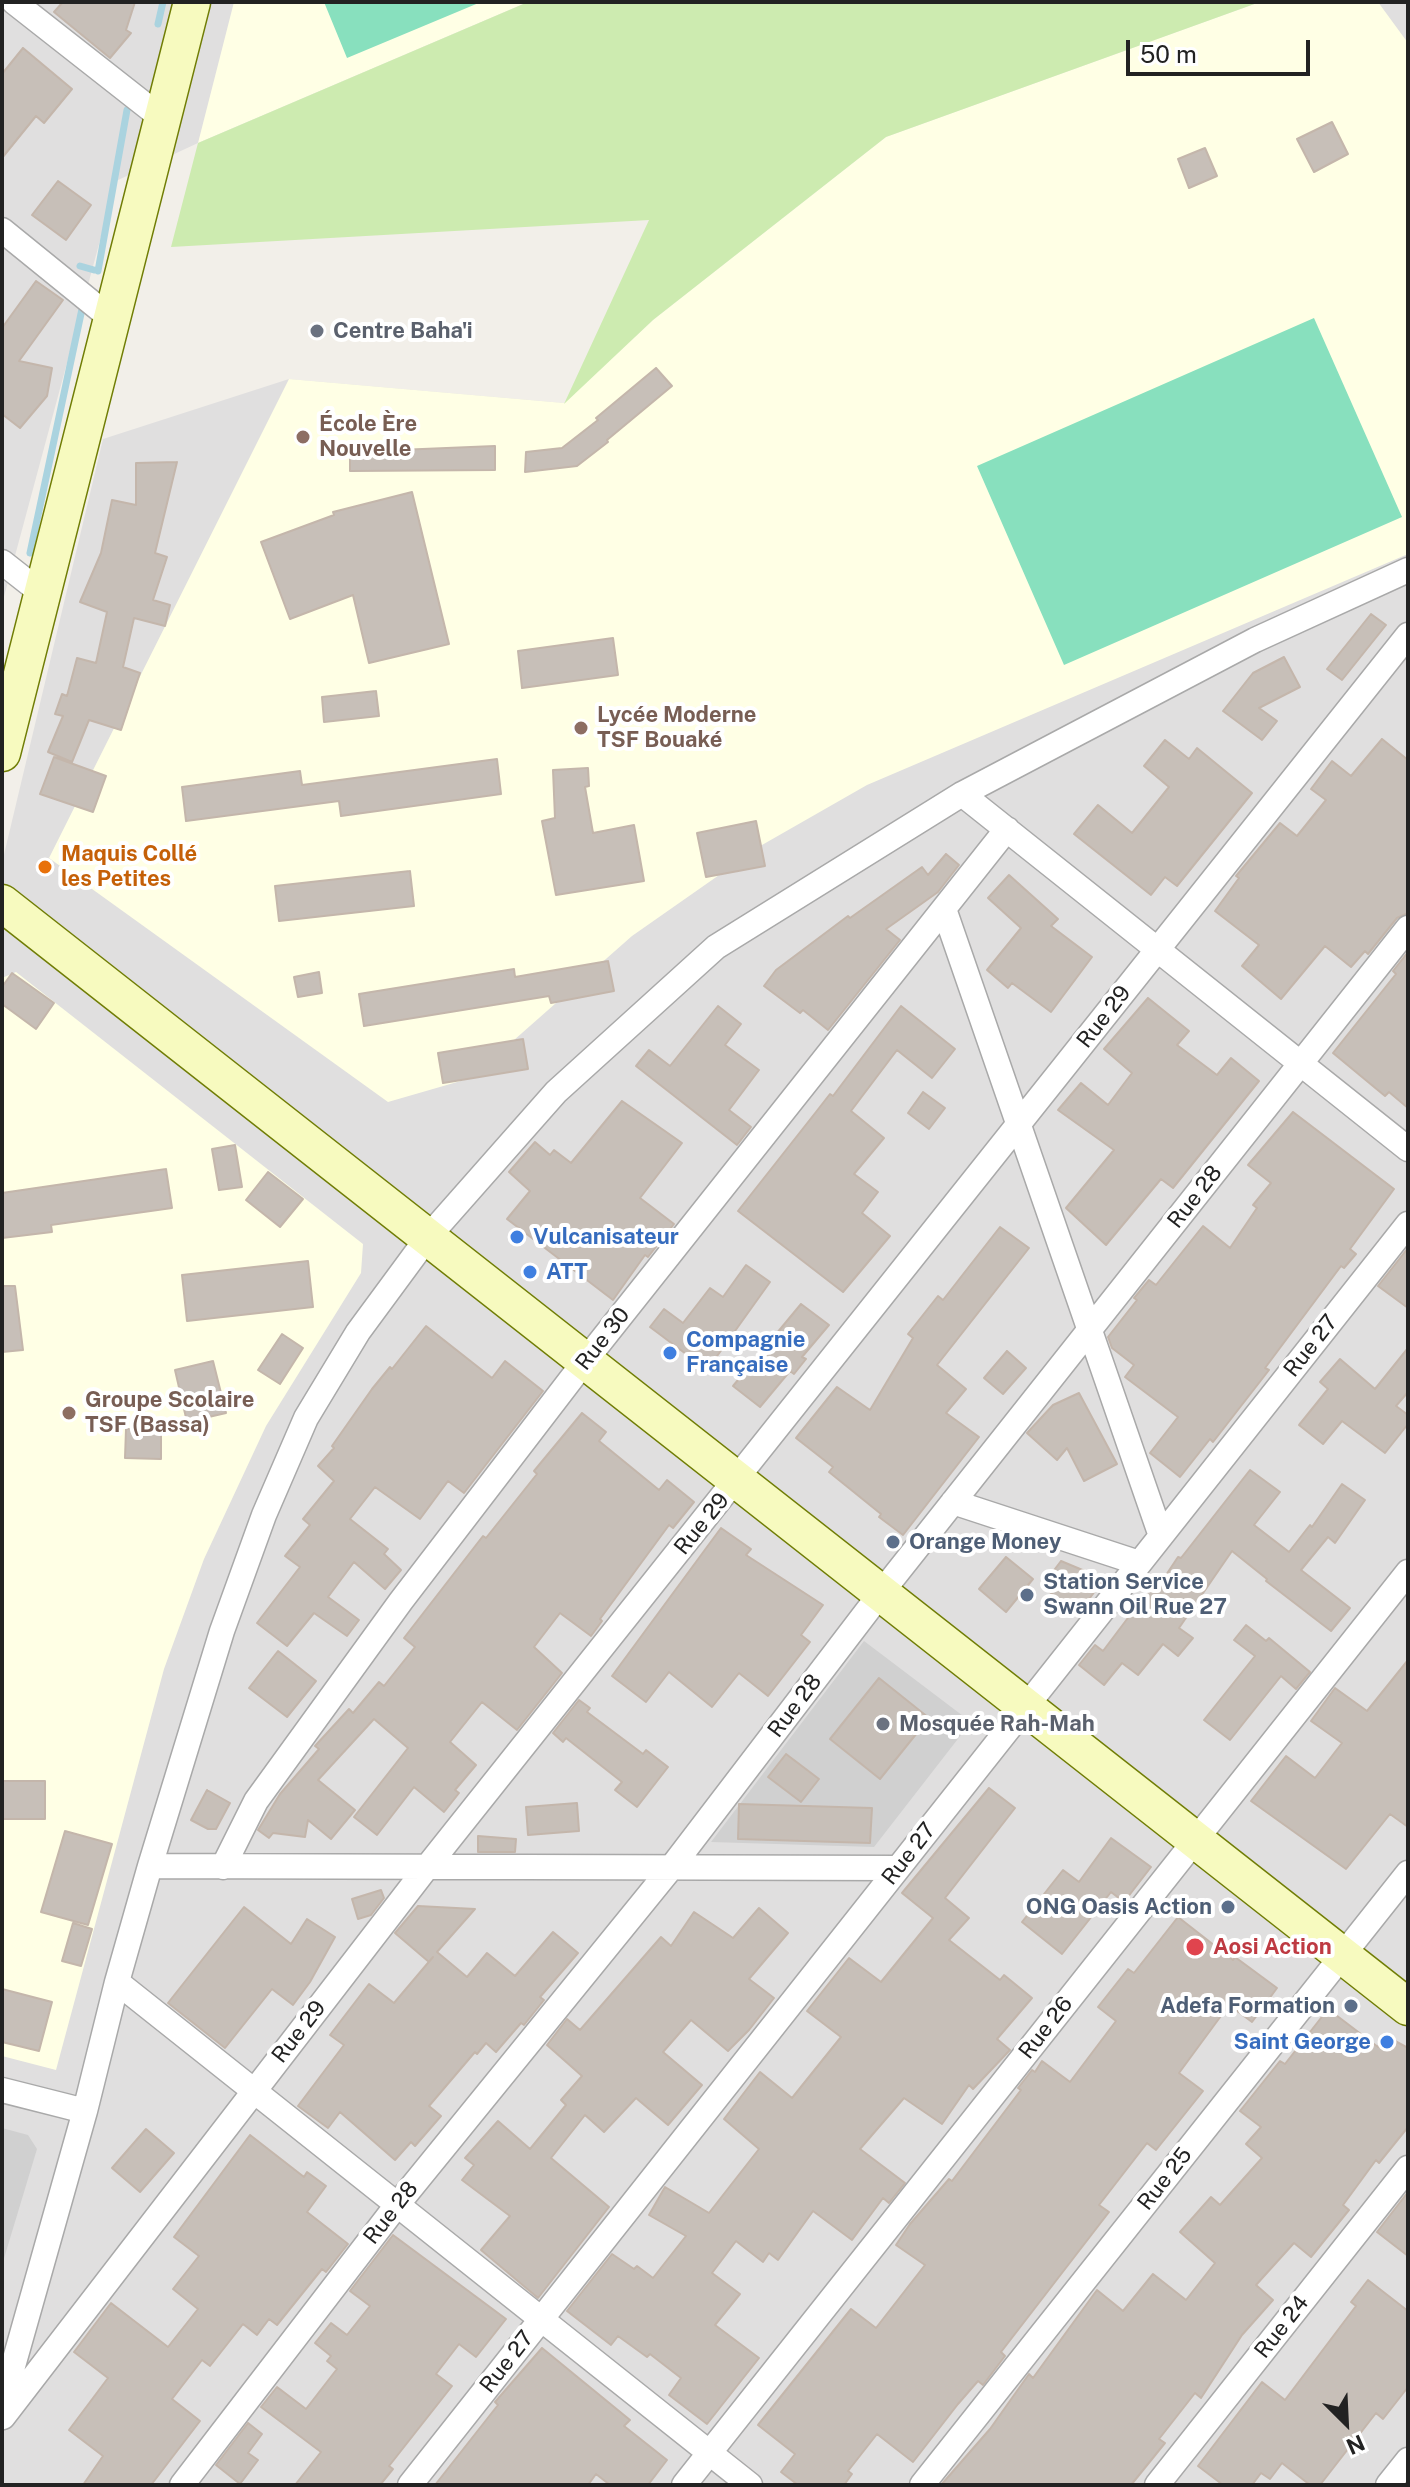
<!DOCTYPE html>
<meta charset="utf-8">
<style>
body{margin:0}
#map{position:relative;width:1410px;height:2487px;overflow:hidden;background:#f2efe9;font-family:"Public Sans",sans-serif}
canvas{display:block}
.frame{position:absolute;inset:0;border:4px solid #222;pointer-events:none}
.north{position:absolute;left:1306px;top:2383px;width:80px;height:80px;-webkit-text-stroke:6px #fff;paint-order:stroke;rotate:156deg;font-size:22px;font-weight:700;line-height:32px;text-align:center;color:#222}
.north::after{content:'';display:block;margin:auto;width:28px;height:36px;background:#222;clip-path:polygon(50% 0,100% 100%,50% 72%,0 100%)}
.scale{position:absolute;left:1126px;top:40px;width:184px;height:36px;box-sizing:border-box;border:4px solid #222;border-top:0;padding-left:10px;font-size:24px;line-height:28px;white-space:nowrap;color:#222;-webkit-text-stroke:6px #fff;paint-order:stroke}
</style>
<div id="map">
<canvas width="1410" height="2487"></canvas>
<div class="frame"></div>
<div class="north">N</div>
<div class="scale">50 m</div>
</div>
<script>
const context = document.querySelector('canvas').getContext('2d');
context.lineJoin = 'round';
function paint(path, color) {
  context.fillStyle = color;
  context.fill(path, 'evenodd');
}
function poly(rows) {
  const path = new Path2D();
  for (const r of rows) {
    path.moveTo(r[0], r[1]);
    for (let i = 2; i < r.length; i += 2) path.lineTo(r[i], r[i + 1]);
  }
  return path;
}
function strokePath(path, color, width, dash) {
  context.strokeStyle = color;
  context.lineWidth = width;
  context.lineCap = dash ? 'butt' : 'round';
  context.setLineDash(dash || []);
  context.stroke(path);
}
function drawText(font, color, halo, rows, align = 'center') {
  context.font = font + ' "Public Sans",sans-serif';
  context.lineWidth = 8;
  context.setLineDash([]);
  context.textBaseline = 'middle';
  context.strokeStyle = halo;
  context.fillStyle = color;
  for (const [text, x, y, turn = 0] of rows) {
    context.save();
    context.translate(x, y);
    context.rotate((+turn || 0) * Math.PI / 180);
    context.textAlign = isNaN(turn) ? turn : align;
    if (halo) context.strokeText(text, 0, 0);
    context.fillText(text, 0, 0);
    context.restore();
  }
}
paint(poly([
 [2,2,528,2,198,143,116,181,2,604],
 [1260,2,1408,2,1408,2485,2,2485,2,863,103,439,289,379,564,403,653,320]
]), '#e0dfdf');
paint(poly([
 [234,2,528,2,198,143],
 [1260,2,1378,2,1408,43,1408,554,867,785,762,845,632,936,471,1078,388,1102,49,858,289,379,564,403,653,320,886,137],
 [16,972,363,1244,361,1273,266,1426,204,1559,164,1669,56,2070,2,2056,2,978]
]), '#ffffe5');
paint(poly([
 [864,1641,971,1722,874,1847,711,1842],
 [2,2128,28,2135,37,2149,2,2265]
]), '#d0d0d0');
paint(poly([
 [528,2,1260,2,886,137,653,320,564,404,649,220,171,247,198,143]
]), '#cdebb0');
paint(poly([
 [324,2,481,2,347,58],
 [1314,318,1402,517,1064,665,977,466]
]), '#88e0be');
strokePath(poly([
 [158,24,163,2],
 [80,266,94,270],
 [98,271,127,110],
 [30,553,82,309]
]), '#aad3df', 7);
const building = poly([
 [63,2,135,2,126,30,131,33,110,58,54,12,63,2],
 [23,48,72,89,44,123,36,116,2,158,2,74,23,48],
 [1332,122,1348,154,1314,172,1297,139,1332,122],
 [1205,148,1217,176,1189,188,1178,159,1205,148],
 [58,181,91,205,66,240,32,215,58,181],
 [36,281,63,300,19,361,52,368,47,396,20,428,2,414,2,328,36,281],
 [656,368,672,386,607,440,608,442,577,466,525,472,526,452,562,448,598,420,596,418,656,368],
 [495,446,495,470,350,471,350,452,495,446],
 [177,462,155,553,167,557,153,600,170,605,165,626,134,618,123,667,140,673,121,730,89,720,72,762,48,752,63,716,55,714,62,694,67,696,77,658,96,663,107,612,80,602,101,553,112,500,136,505,136,463,177,462],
 [412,492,449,644,369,663,353,595,290,619,261,542,334,515,333,512,412,492],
 [1371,614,1386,625,1342,680,1327,669,1371,614],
 [613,638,618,675,522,688,518,651,613,638],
 [1284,657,1300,687,1259,708,1277,721,1262,740,1223,711,1253,673,1284,657],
 [376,691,379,716,324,722,322,697,376,691],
 [1382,739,1408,760,1408,913,1397,918,1368,954,1365,951,1351,967,1325,946,1281,999,1242,966,1259,945,1215,911,1239,878,1236,876,1280,823,1297,836,1326,800,1311,789,1332,761,1351,776,1382,739],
 [1165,740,1189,759,1197,748,1252,793,1177,886,1165,877,1151,895,1074,834,1098,805,1132,833,1169,787,1144,766,1165,740],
 [54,757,106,776,93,812,40,794,54,757],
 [497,759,501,794,341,816,339,801,186,821,182,787,300,771,302,785,497,759],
 [588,768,589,786,585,787,593,833,634,825,644,881,556,895,542,821,555,818,553,770,588,768],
 [756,821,765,866,706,877,697,833,756,821],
 [946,854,959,865,938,892,886,929,900,940,828,1030,803,1010,800,1013,764,986,776,970,848,916,850,918,922,867,928,875,946,854],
 [410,871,414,906,279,921,275,886,410,871],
 [1009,875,1058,919,1051,926,1092,957,1051,1012,1012,983,1008,988,987,970,1021,928,988,898,1009,875],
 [1408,952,1408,1108,1389,1092,1385,1096,1333,1053,1396,974,1393,971,1408,952],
 [608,961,614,991,551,1003,549,996,364,1026,359,994,514,969,515,977,608,961],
 [319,972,322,993,298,997,294,977,319,972],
 [12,973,54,1003,36,1029,2,1004,2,987,12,973],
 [1148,998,1189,1031,1177,1045,1217,1075,1231,1058,1259,1081,1173,1188,1161,1179,1106,1245,1066,1208,1114,1150,1058,1110,1081,1083,1108,1105,1132,1073,1104,1049,1148,998],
 [718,1006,741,1024,725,1045,759,1070,729,1110,751,1127,737,1145,636,1066,649,1050,670,1066,718,1006],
 [901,1006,955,1049,932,1078,897,1050,851,1111,884,1138,854,1174,878,1192,862,1213,890,1236,843,1292,738,1211,816,1112,830,1094,833,1096,901,1006],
 [523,1039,528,1069,443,1083,438,1053,523,1039],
 [923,1092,945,1108,929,1129,908,1113,923,1092],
 [622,1101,682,1143,640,1198,674,1224,648,1257,645,1255,613,1300,507,1219,530,1191,509,1172,535,1142,550,1155,554,1150,571,1163,622,1101],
 [1293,1112,1394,1189,1350,1249,1356,1254,1344,1268,1341,1266,1265,1368,1269,1370,1213,1442,1210,1439,1180,1477,1150,1453,1178,1417,1125,1377,1134,1365,1112,1348,1108,1337,1137,1300,1134,1298,1149,1280,1156,1285,1203,1226,1230,1248,1257,1208,1253,1205,1271,1183,1248,1165,1293,1112],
 [235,1145,242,1187,219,1190,212,1149,235,1145],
 [166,1169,172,1208,51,1225,52,1232,2,1238,2,1193,166,1169],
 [268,1172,303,1199,280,1227,246,1200,268,1172],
 [1000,1227,1029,1248,937,1365,966,1389,946,1413,979,1437,903,1535,879,1517,881,1514,829,1472,833,1467,796,1438,837,1387,870,1410,913,1338,908,1334,938,1296,943,1300,1000,1227],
 [1408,1248,1408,1308,1378,1286,1408,1248],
 [308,1261,313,1307,187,1321,182,1275,308,1261],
 [746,1265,770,1282,710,1366,705,1362,702,1366,650,1327,664,1309,683,1323,710,1288,723,1297,746,1265],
 [2,1286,15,1286,23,1350,2,1352,2,1286],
 [801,1304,829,1325,802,1357,806,1359,794,1374,790,1371,760,1407,733,1386,801,1304],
 [426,1326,492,1378,505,1361,543,1391,464,1493,448,1481,420,1519,375,1487,350,1519,388,1549,384,1554,401,1570,385,1589,354,1562,328,1597,359,1620,347,1636,314,1613,287,1646,257,1623,300,1567,285,1556,310,1525,303,1519,334,1481,318,1466,334,1448,332,1446,372,1389,390,1367,392,1369,426,1326],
 [282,1334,303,1348,280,1384,258,1370,282,1334],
 [1408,1348,1408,1392,1396,1406,1408,1415,1408,1424,1385,1453,1342,1421,1323,1444,1299,1425,1328,1389,1320,1382,1340,1359,1375,1389,1408,1348],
 [1007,1351,1026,1368,1003,1394,984,1378,1007,1351],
 [213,1361,226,1413,187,1422,175,1370,213,1361],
 [1079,1393,1117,1464,1084,1481,1067,1448,1057,1460,1027,1433,1053,1405,1079,1393],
 [582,1413,606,1432,599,1441,659,1490,667,1480,694,1502,673,1528,669,1525,600,1619,602,1621,591,1636,560,1613,534,1647,562,1673,517,1730,482,1702,450,1742,476,1765,455,1790,459,1793,444,1812,414,1787,377,1835,354,1817,408,1748,374,1719,318,1780,355,1810,331,1839,308,1820,305,1837,273,1833,269,1838,258,1830,280,1794,319,1749,315,1746,349,1709,353,1713,379,1682,384,1686,415,1647,404,1638,483,1536,486,1538,537,1474,534,1471,582,1413],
 [126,1429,161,1429,161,1459,125,1458,126,1429],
 [1250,1470,1280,1492,1254,1525,1289,1552,1310,1525,1312,1527,1342,1484,1365,1500,1335,1543,1328,1537,1301,1570,1350,1608,1331,1631,1266,1581,1267,1579,1232,1551,1179,1628,1193,1638,1178,1656,1163,1644,1138,1675,1122,1663,1104,1685,1079,1665,1095,1645,1103,1651,1158,1578,1162,1581,1178,1557,1181,1558,1250,1470],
 [721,1528,751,1549,746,1555,823,1605,801,1635,810,1642,768,1696,739,1673,712,1707,669,1672,646,1702,612,1676,721,1528],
 [1006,1557,1033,1579,1006,1612,979,1589,1006,1557],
 [1061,1561,1104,1579,1078,1614,1042,1586,1061,1561],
 [1246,1625,1266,1641,1269,1638,1310,1672,1296,1689,1281,1676,1230,1740,1204,1720,1255,1656,1234,1640,1246,1625],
 [278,1651,316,1681,287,1717,249,1688,278,1651],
 [1408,1660,1408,1827,1390,1814,1346,1869,1251,1801,1286,1756,1315,1778,1342,1743,1311,1721,1335,1688,1367,1711,1408,1660],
 [879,1678,929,1718,880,1779,830,1739,879,1678],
 [579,1700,590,1708,587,1712,643,1754,646,1750,668,1767,637,1807,615,1790,622,1782,566,1738,563,1742,553,1733,579,1700],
 [786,1754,819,1779,801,1802,768,1777,786,1754],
 [2,1781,45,1781,45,1819,2,1819,2,1781],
 [989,1788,1015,1808,945,1898,969,1918,949,1940,1000,1980,1004,1975,1032,1998,997,2039,1010,2050,973,2089,969,2085,942,2124,904,2098,860,2149,905,2183,889,2203,883,2198,852,2240,813,2211,778,2260,769,2253,763,2262,736,2241,712,2273,740,2294,715,2325,759,2358,707,2424,669,2395,681,2378,650,2354,647,2357,618,2336,611,2345,567,2311,612,2254,634,2269,637,2266,653,2278,686,2236,649,2215,665,2187,709,2213,759,2149,724,2119,760,2072,792,2098,841,2037,807,2011,849,1958,881,1982,933,1918,902,1893,989,1788],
 [207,1790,230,1803,216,1829,208,1829,191,1820,207,1790],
 [577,1803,579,1831,528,1835,526,1807,577,1803],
 [739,1804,872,1808,870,1843,738,1839,739,1804],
 [65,1831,112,1844,88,1925,41,1912,65,1831],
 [478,1836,516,1839,515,1852,478,1852,478,1836],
 [1111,1838,1151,1867,1124,1902,1111,1892,1062,1954,1022,1922,1063,1870,1079,1882,1111,1838],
 [381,1890,384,1898,371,1915,358,1919,352,1899,381,1890],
 [418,1906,475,1909,437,1952,467,1977,487,1953,515,1976,553,1932,578,1953,540,1997,544,2000,524,2025,521,2023,496,2052,486,2043,477,2054,475,2052,429,2106,441,2116,415,2146,411,2142,395,2160,340,2112,328,2128,298,2106,344,2045,330,2035,369,1984,394,2003,433,1957,429,1962,395,1933,418,1906],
 [244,1907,291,1944,307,1919,335,1937,310,1982,293,2005,272,1989,225,2048,168,2003,244,1907],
 [759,1908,788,1933,749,1979,774,1998,749,2030,728,2051,691,2020,663,2052,702,2085,668,2125,636,2098,604,2132,585,2115,551,2158,609,2207,538,2298,481,2250,510,2216,462,2180,474,2165,465,2158,498,2121,530,2149,566,2105,561,2100,582,2076,547,2045,567,2019,580,2030,661,1937,671,1946,694,1912,733,1938,759,1908],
 [1178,1917,1233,1960,1235,1957,1277,1988,1252,2022,1229,2005,1179,2073,1203,2091,1156,2150,1147,2143,1099,2205,1109,2212,1001,2352,1005,2356,983,2385,978,2381,958,2404,913,2462,877,2434,848,2471,852,2474,844,2485,798,2485,781,2472,795,2454,758,2425,851,2309,876,2328,925,2265,896,2245,910,2224,949,2179,952,2181,1021,2090,1018,2088,1032,2070,1035,2072,1042,2061,1070,2082,1116,2021,1098,2007,1128,1969,1134,1973,1178,1917],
 [73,1923,92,1929,81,1966,62,1961,73,1923],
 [2,1989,52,2002,39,2051,2,2042,2,1989],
 [1328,2009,1378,2047,1384,2035,1408,2048,1408,2127,1379,2163,1376,2160,1343,2205,1349,2210,1311,2257,1294,2243,1256,2285,1273,2300,1242,2335,1201,2398,1195,2393,1159,2439,1165,2443,1131,2485,941,2485,990,2429,1029,2374,1033,2378,1097,2290,1123,2311,1153,2274,1186,2300,1215,2263,1180,2232,1211,2197,1220,2205,1262,2158,1246,2144,1261,2127,1240,2111,1280,2061,1285,2064,1328,2009],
 [146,2129,174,2153,140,2192,112,2168,146,2129],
 [250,2135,304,2177,307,2172,326,2186,307,2212,348,2244,326,2272,322,2269,277,2325,269,2319,257,2335,243,2324,210,2366,202,2360,172,2399,200,2421,151,2485,83,2485,103,2456,69,2430,108,2378,74,2352,111,2303,168,2347,198,2309,173,2289,199,2256,174,2237,250,2135],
 [1408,2192,1408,2256,1377,2232,1408,2192],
 [393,2235,506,2319,476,2357,459,2344,436,2374,452,2386,389,2466,393,2469,380,2485,295,2485,321,2452,261,2407,277,2387,306,2409,337,2369,327,2361,331,2356,315,2343,331,2323,347,2335,370,2306,350,2291,393,2235],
 [1368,2280,1408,2311,1408,2387,1383,2419,1376,2413,1320,2485,1310,2485,1282,2463,1270,2479,1261,2473,1252,2485,1223,2485,1198,2466,1262,2382,1285,2400,1356,2306,1351,2302,1368,2280],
 [542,2348,630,2420,624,2426,667,2460,648,2485,610,2485,596,2474,588,2485,435,2485,498,2405,495,2402,542,2348],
 [248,2423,262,2434,248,2453,258,2460,240,2484,216,2465,248,2423]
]);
paint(building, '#c7bfb8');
strokePath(building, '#c4b6ab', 2);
const minor = poly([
 [14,2,163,119],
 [2,230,113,320],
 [2,562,44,595],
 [962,794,1408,1149],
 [944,909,1161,1536],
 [953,1502,1139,1563],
 [150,1866,898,1868],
 [223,1867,256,1801,401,1601,585,1361,1007,829],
 [117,1982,750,2485],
 [2,2090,85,2111],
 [2,2405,85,2111,117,1982,150,1866,222,1631,264,1515,306,1418,358,1332,428,1237,556,1092,716,947,962,794,1255,640,1408,570],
 [3,2417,427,1867,1408,635],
 [182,2485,397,2205,671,1868,881,1593,1408,928],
 [410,2485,1408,1224],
 [684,2485,1408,1572],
 [922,2485,1408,1873],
 [1157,2485,1408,2168],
 [1388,2485,1408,2460]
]);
const secondary = poly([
 [2,753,192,2],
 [2,903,1408,2007]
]);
strokePath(minor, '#a9a9a9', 27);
strokePath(secondary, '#707d05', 39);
strokePath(minor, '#fff', 24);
strokePath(secondary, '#f7fabf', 36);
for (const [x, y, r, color] of [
 [317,331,8,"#6b7280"],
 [303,437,8,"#8d6e63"],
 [581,728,8,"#8d6e63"],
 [45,867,8,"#e8710a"],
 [517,1237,8,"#3f7fe0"],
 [530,1272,8,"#3f7fe0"],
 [670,1353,8,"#3f7fe0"],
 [69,1413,8,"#8d6e63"],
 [893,1542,8,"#5c6f8a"],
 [1027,1595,8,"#5c6f8a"],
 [883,1724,8,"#6b7280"],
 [1228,1907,8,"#5c6f8a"],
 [1195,1947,10,"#e0444e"],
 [1351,2006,8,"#5c6f8a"],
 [1387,2042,8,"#3f7fe0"]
]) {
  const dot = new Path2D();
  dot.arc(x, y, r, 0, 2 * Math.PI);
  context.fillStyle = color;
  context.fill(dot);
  strokePath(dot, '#fff', 3);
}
drawText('bold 22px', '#5b616d', '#fff', [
 ["Centre Baha'i",333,331],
 ["Mosquée Rah-Mah",899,1724]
], 'left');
drawText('bold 22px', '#785e54', '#fff', [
 ["École Ère",319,424],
 ["Nouvelle",319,449],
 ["Lycée Moderne",597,715],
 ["TSF Bouaké",597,740],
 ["Groupe Scolaire",85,1400],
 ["TSF (Bassa)",85,1425]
], 'left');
drawText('bold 22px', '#c56008', '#fff', [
 ["Maquis Collé",61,854],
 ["les Petites",61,879]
], 'left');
drawText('22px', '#222', '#fff', [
 ["Rue 29",1104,1017,-52],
 ["Rue 28",1195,1197,-52],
 ["Rue 30",603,1339,-52],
 ["Rue 27",1311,1346,-52],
 ["Rue 29",702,1524,-51],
 ["Rue 28",795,1706,-53],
 ["Rue 27",909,1854,-52],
 ["Rue 26",1046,2028,-52],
 ["Rue 29",299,2032,-52],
 ["Rue 25",1165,2179,-52],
 ["Rue 28",391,2213,-52],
 ["Rue 24",1282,2327,-52],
 ["Rue 27",507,2362,-52]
]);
drawText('bold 22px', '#366cbe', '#fff', [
 ["Vulcanisateur",533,1237],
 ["ATT",546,1272],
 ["Compagnie",686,1340],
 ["Française",686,1365],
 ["Saint George",1371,2042,"right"]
], 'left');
drawText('bold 22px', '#4e5e75', '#fff', [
 ["Orange Money",909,1542],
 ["Station Service",1043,1582],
 ["Swann Oil Rue 27",1043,1607],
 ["ONG Oasis Action",1212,1907,"right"],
 ["Adefa Formation",1335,2006,"right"]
], 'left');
drawText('bold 22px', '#be3a42', '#fff', [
 ["Aosi Action",1213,1947]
], 'left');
</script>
